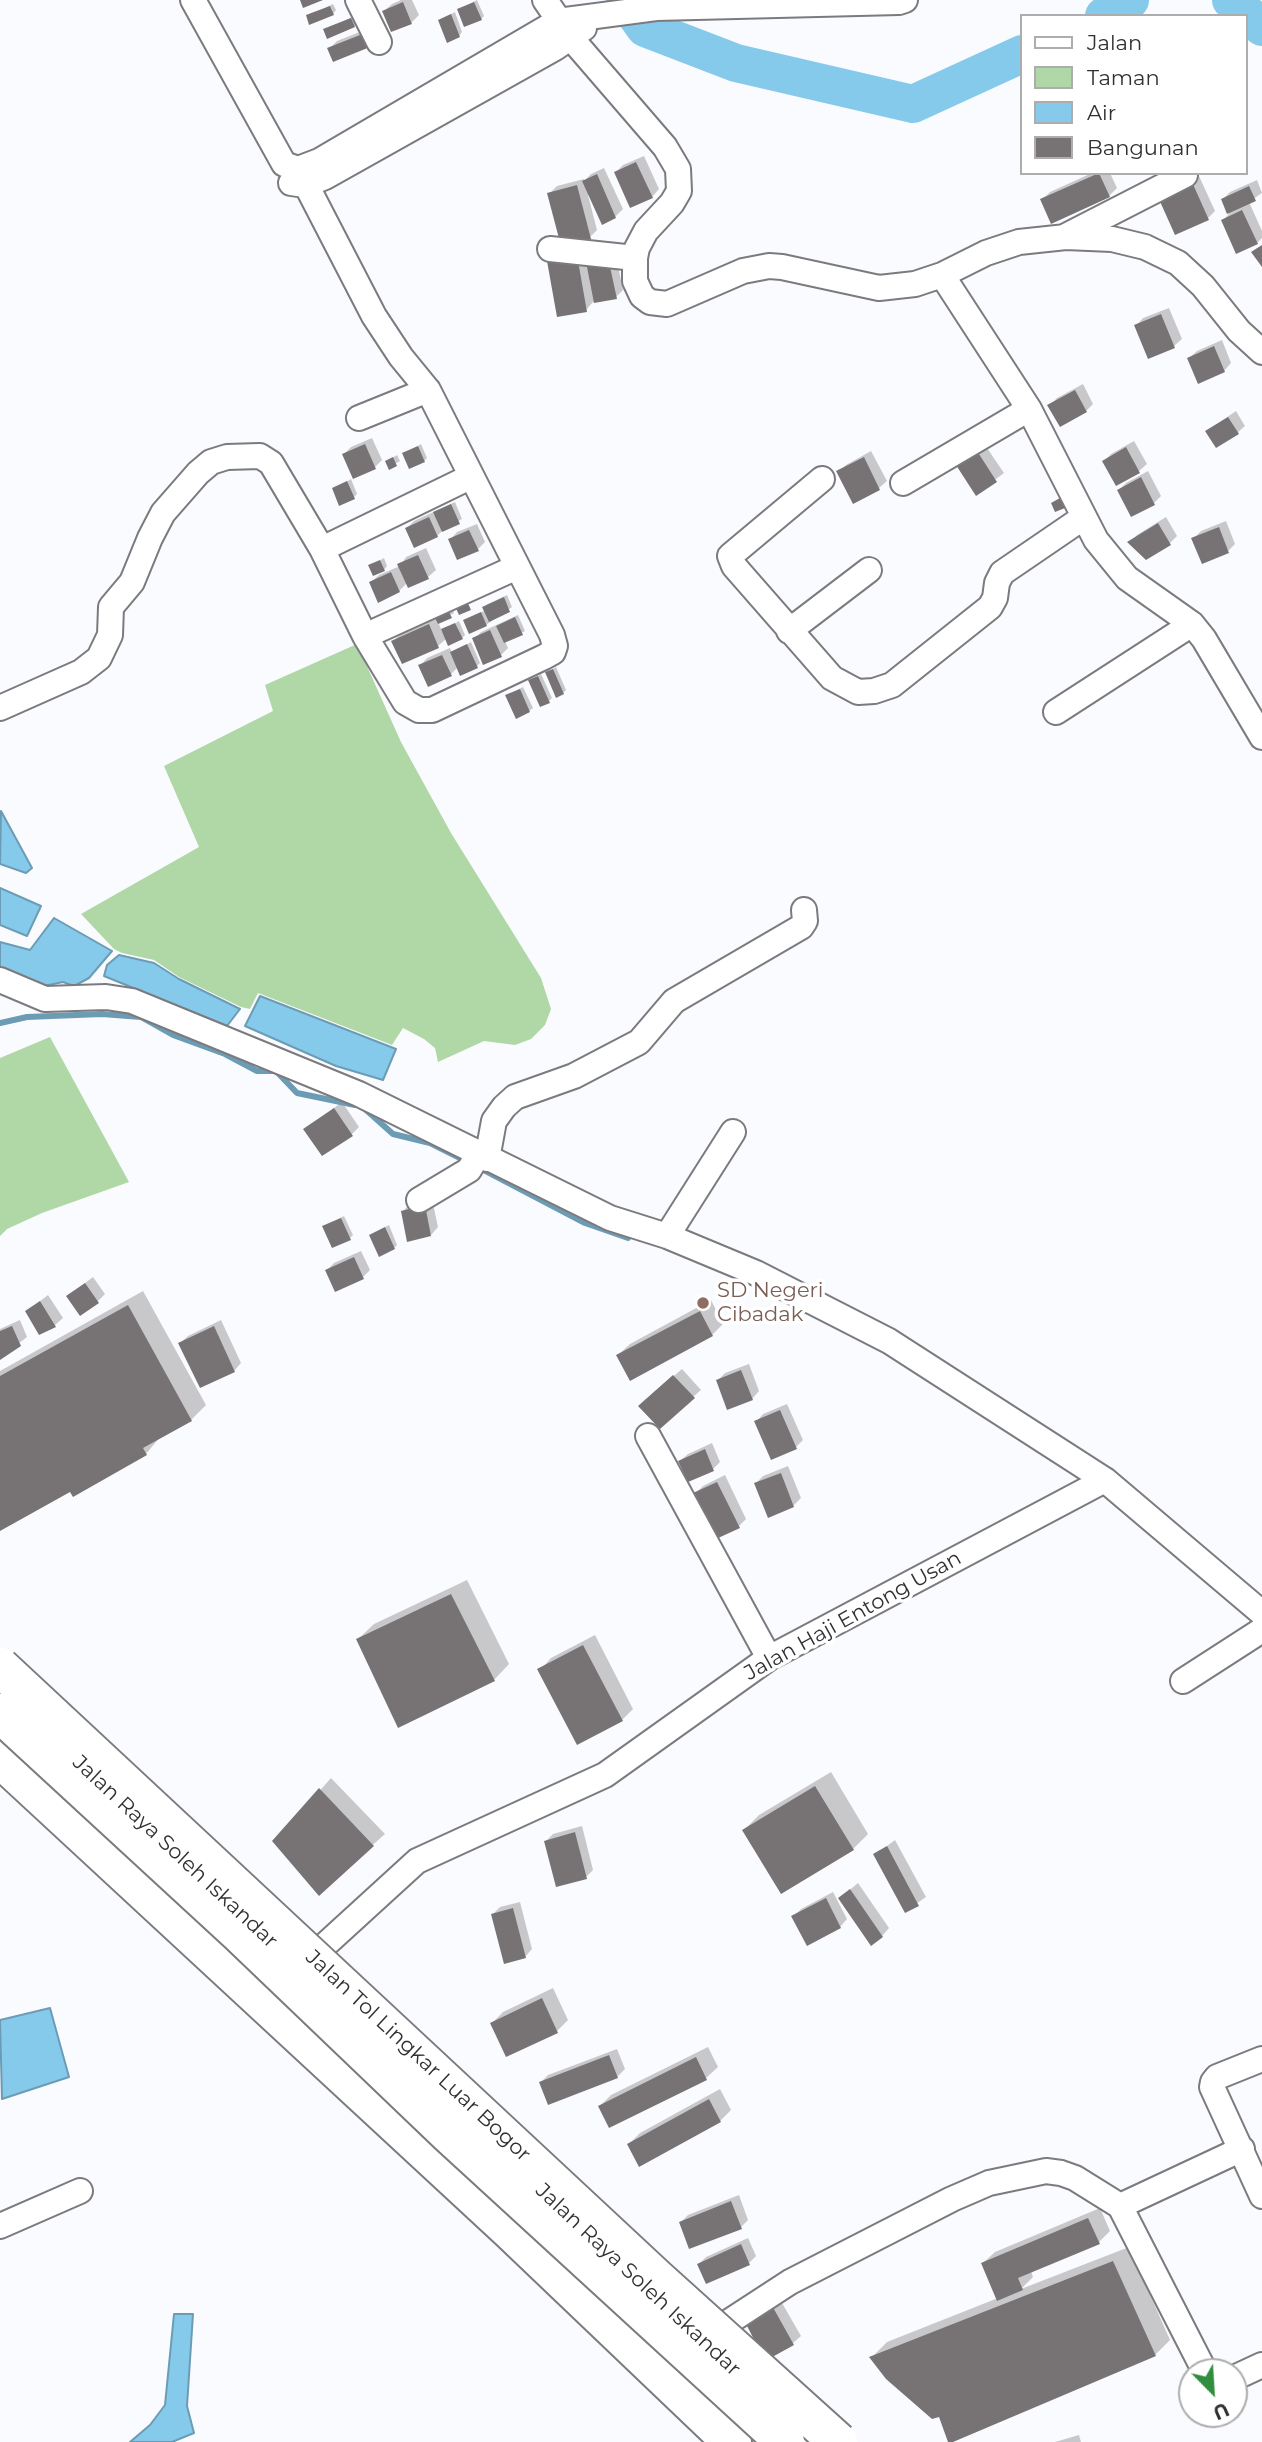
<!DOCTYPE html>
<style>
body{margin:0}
#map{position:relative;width:1262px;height:2442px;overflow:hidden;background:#fafbfe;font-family:Montserrat,sans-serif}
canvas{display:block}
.legend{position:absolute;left:1020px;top:14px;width:228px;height:161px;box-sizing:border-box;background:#fff;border:2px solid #adadad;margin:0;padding:9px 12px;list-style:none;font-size:21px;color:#313133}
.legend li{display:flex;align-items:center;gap:14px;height:35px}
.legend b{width:35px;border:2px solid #adadad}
.north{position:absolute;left:1178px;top:2358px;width:70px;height:70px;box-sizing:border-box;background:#fff;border:2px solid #adadad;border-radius:50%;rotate:156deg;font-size:19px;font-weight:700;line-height:28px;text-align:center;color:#313133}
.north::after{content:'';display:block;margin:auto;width:24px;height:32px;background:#318e3f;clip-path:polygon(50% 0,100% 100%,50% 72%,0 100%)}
</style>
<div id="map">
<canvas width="1262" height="2442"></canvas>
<ul class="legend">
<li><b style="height:9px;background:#fff"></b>Jalan</li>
<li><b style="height:19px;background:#b0d7a6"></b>Taman</li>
<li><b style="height:19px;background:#85caeb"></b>Air</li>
<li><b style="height:19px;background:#777274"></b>Bangunan</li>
</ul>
<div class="north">U</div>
</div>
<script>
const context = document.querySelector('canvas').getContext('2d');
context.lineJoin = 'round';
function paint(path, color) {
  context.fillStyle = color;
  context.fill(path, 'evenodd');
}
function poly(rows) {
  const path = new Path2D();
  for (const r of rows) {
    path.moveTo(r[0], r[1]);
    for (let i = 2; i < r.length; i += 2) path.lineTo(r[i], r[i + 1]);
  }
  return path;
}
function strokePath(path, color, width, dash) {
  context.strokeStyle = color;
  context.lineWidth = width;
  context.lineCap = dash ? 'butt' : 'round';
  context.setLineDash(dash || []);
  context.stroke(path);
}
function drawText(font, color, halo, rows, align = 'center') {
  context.font = font + ' Montserrat,sans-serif';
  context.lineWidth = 7;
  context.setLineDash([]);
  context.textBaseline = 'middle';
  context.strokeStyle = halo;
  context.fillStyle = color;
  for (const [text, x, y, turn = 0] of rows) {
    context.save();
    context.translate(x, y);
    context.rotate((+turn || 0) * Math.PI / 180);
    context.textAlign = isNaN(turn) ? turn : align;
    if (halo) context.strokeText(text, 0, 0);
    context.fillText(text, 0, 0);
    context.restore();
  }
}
paint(poly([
 [357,644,401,742,451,833,541,978,551,1009,545,1025,531,1039,515,1045,484,1041,438,1062,435,1048,424,1039,403,1028,392,1045,258,993,250,1009,241,1007,179,977,154,960,122,953,114,949,81,914,199,847,164,766,273,711,265,685],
 [50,1037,129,1182,42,1213,7,1229,0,1236,0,1058]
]), '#b0d7a6');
const water = poly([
 [1,811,32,868,26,873,0,864,1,811],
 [0,888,41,906,27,936,0,925,0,888],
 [54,918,112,951,89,978,74,986,63,982,44,986,0,967,0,942,30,950,54,918],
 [119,955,154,963,179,979,240,1009,227,1026,104,976,107,965,119,955],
 [260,996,396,1049,383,1080,336,1066,245,1026,260,996],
 [50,2008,69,2077,2,2099,0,2020,50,2008],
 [174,2314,193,2314,187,2406,194,2433,172,2442,130,2442,150,2425,165,2405,174,2314]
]);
paint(water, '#85caeb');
strokePath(water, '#6c9cb4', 2);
paint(poly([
 [401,0,412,0,419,15,411,23,384,11,392,4],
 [477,0,484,16,481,19,459,10],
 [333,4,336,10,333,14,308,16],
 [455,12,462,32,459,36,440,20],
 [355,16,357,23,354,26,325,29],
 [372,27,377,39,329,49,337,41],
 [644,156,659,189,652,197,616,172,623,165],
 [604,168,623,209,615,217,590,194,588,195,597,230,590,237,549,194,557,186,584,179,584,181,591,174],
 [1092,173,1110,173,1117,188,1109,196,1042,200,1050,192],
 [1199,176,1215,211,1208,218,1167,190],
 [1257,180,1262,193,1249,202,1262,231,1262,238,1257,243,1223,220,1229,214,1223,199,1230,192],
 [584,249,587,268,596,260,616,256,623,290,616,297,593,302,586,310,558,315],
 [1169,308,1182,339,1174,346,1149,357,1136,326,1143,318],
 [1222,340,1231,363,1224,371,1189,358,1197,351],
 [1083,384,1093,404,1086,411,1050,405,1057,398],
 [1236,411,1245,426,1237,433,1207,431],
 [372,438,382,460,375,467,344,454,351,447],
 [1134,441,1147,464,1139,471,1117,484,1104,461,1111,454],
 [421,444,427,458,424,461,404,454],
 [985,445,1004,473,977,493,958,465],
 [871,451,887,481,879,488,854,501,838,472,846,465],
 [397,455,400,461,390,467,387,461],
 [1148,471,1161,496,1154,503,1119,490,1126,483],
 [351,479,357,494,354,497,334,489],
 [455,502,462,519,444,529,437,536,407,528,414,521],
 [1166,517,1177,536,1170,543,1130,542,1137,535],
 [1226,521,1235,544,1228,551,1193,539,1201,531],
 [477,524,485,542,478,549,450,540,457,532],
 [426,548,436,570,428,577,409,586,407,583,399,591,371,582,379,575,400,566,406,557],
 [384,558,387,566,384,570,370,566],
 [507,595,512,607,486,625,465,620,486,610,484,607,488,604],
 [452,608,454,613,438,622,442,631,459,621,465,635,462,638,447,638,438,646,393,641,401,634],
 [518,615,525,631,505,641,508,648,501,655,484,663,474,639,481,632],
 [471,642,480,663,477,666,458,667,451,674,420,666,427,658,450,648,452,653],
 [556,667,566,690,563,693,547,673],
 [541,674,552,698,549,701,530,681],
 [523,687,533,708,529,711,507,695],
 [342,1102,359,1127,352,1134,306,1129],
 [432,1199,438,1227,431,1235,403,1211,410,1204],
 [344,1216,353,1235,350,1238,324,1226],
 [389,1225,397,1245,394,1248,371,1235],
 [361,1251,370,1270,363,1277,327,1270,334,1263],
 [93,1277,105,1294,97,1302,68,1296],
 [143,1291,206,1405,191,1420,160,1437,146,1454,71,1490,0,1529,0,1371],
 [48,1295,63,1318,55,1325,40,1333,27,1311],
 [711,1300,723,1324,712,1335,618,1355,630,1344],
 [20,1320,27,1337,0,1358,0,1329],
 [221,1320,241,1363,234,1371,180,1343,188,1336],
 [749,1364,759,1391,752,1399,718,1380,725,1373],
 [682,1369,701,1390,693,1397,648,1398],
 [787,1404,803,1440,796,1447,756,1422,763,1414],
 [712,1443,720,1462,713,1469,680,1461,688,1454],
 [788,1466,801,1498,793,1506,756,1483,763,1476],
 [725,1475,746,1519,739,1526,695,1494,703,1486],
 [467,1580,509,1664,494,1680,358,1639,374,1624],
 [595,1635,633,1709,622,1720,540,1670,551,1658],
 [831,1772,868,1834,853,1849,744,1830,759,1815],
 [331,1778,385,1834,319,1893,275,1841],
 [582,1826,593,1870,586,1877,546,1841,553,1834],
 [895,1840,926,1897,906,1911,875,1855],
 [858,1883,889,1928,882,1936,840,1898],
 [833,1892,847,1919,840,1927,794,1916,801,1909],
 [520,1902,532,1949,525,1957,493,1914,500,1907],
 [553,1988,568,2020,557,2031,492,2023,503,2012],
 [708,2047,718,2067,706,2078,610,2126,600,2106,611,2095],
 [617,2049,625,2069,617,2077,541,2082,548,2075],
 [720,2089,731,2110,720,2121,629,2144,640,2133],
 [739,2195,748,2220,741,2227,681,2222,688,2215],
 [1100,2208,1110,2231,1098,2243,1031,2271,1033,2277,1021,2289,1129,2247,1170,2340,1155,2355,940,2415,872,2357,887,2342,998,2298,983,2263,995,2252],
 [748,2238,756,2256,749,2263,699,2264,706,2257],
 [778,2296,801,2336,793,2343,766,2359,747,2322],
 [1079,2435,1081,2442,1055,2442]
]), '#0003');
strokePath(poly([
 [0,1023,27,1017,102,1014,141,1017,173,1035,225,1054,257,1071,276,1071,297,1093,355,1105],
 [365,1109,393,1134,430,1143,468,1162],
 [478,1167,585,1223,628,1238]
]), '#6c9cb4', 6);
strokePath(poly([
 [625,0,645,28,736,63,913,104,1022,54],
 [1231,0,1262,27],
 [1104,16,1130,0]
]), '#85caeb', 38);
paint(poly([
 [300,0,323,0,303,8],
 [403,2,412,24,391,32,382,11],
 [474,2,482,20,464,27,457,9],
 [330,6,334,15,309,25,306,15],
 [451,14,460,37,447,43,438,20],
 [351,18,355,27,327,39,323,29],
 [365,33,370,47,333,62,327,48],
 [636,162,653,198,630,208,614,172],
 [1099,173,1110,197,1051,224,1040,199],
 [597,174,616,218,602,225,582,181],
 [1192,182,1209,220,1175,235,1158,197],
 [577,185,591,239,561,246,547,193],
 [1249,186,1256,201,1227,214,1221,199],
 [1242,210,1258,244,1236,254,1221,220],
 [1262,245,1262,267,1251,252],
 [577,255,587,312,557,317,547,261],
 [609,262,617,299,594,303,587,267],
 [1161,314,1175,348,1148,359,1134,325],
 [1214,346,1225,372,1198,384,1187,358],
 [1075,390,1087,412,1060,427,1047,405],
 [1228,417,1239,434,1216,448,1205,431],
 [365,444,376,469,353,479,342,454],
 [418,446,425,462,409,469,402,453],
 [1126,447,1140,473,1116,486,1102,461],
 [977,451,997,482,976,496,956,465],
 [393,457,397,466,389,470,385,461],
 [864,457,880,490,853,504,836,471],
 [1141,477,1155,505,1131,517,1117,490],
 [347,481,355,499,339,506,332,488],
 [1060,498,1065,508,1055,512,1051,503],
 [451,504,460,524,442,532,433,512],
 [429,517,438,537,414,548,405,528],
 [1158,523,1171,545,1146,560,1127,542],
 [1219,527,1229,553,1202,564,1191,538],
 [469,530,479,551,457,560,448,539],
 [418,555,429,579,408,588,397,564],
 [380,560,385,571,373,576,368,565],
 [391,572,400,592,378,603,369,582],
 [504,597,510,612,489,622,482,607],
 [466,599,471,610,459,615,454,604],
 [448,610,452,618,438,624,434,616],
 [481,612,487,626,469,634,463,620],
 [515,617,523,635,504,643,496,626],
 [455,623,463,639,448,646,441,629],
 [429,624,439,648,402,664,391,641],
 [490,630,502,657,483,665,472,638],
 [467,644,478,668,460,676,450,652],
 [442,655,452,676,428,687,418,665],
 [553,669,564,694,556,698,545,672],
 [538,676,550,703,540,707,528,680],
 [520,689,530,712,516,719,505,695],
 [334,1108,353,1136,322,1156,303,1129],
 [425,1205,431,1236,407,1242,401,1211],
 [341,1218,351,1240,332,1248,322,1226],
 [385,1227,395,1249,379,1257,369,1235],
 [354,1257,364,1279,335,1292,325,1270],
 [85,1283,99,1303,80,1316,66,1296],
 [40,1301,56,1327,39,1335,25,1311],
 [128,1305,192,1421,143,1448,147,1455,73,1497,70,1492,0,1531,0,1376],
 [700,1311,713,1336,630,1381,616,1355],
 [12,1326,21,1346,0,1360,0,1331],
 [214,1326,235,1372,200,1388,178,1343],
 [741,1370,753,1400,727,1410,716,1380],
 [673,1375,695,1398,660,1429,638,1406],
 [780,1410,797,1449,771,1460,754,1421],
 [705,1449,714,1471,688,1482,678,1461],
 [781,1473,794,1507,768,1518,754,1483],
 [717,1482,740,1528,716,1539,693,1493],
 [451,1594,495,1681,398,1728,356,1639],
 [583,1645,623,1721,577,1745,537,1669],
 [815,1786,854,1850,781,1894,742,1830],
 [319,1788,374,1846,319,1896,272,1841],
 [575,1832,587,1879,556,1887,544,1841],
 [887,1846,919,1906,905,1913,873,1854],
 [850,1889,883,1937,871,1946,838,1898],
 [826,1898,841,1928,807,1946,791,1916],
 [513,1908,526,1958,504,1964,491,1914],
 [542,1998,558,2033,506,2057,490,2023],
 [609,2055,618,2078,548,2105,539,2082],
 [696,2057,707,2080,609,2128,598,2106],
 [709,2099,721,2122,639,2167,627,2144],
 [731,2201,742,2229,689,2249,679,2222],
 [1088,2218,1100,2244,1018,2278,1023,2290,997,2301,981,2263],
 [741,2244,750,2265,706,2284,697,2264],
 [1113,2261,1156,2356,953,2442,948,2442,939,2417,932,2419,886,2379,869,2357],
 [770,2302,794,2345,765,2361,745,2322]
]), '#777274');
const street = poly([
 [193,0,284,164,298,169,319,161,558,21,656,8,899,2,905,0],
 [358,0,379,42],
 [545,0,571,38,665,147,678,169,679,191,672,203,646,231,637,248,635,258,635,281,642,296,650,302,667,304,743,271,769,266,782,267,879,288,915,284,942,275,1029,409,1096,540,1127,578,1192,624,1204,639,1262,737],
 [298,169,374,316,401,357,428,390,552,635,555,646,553,652,544,657,432,710,419,710,405,702,365,636],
 [291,183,305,185,325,177,555,48,584,28],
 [1066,236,1185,175],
 [550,249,635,258],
 [942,275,986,253,1019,242,1066,237,1112,239,1145,247,1178,263,1203,286,1239,331,1262,352],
 [359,418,428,390],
 [822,479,730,556,734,566,832,678,858,692,874,691,892,685,990,607,995,598,997,583,1002,573,1084,517],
 [903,483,1029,409],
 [322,549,470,477],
 [789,631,869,570],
 [0,708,81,672,99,658,110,635,111,607,132,582,150,538,163,513,198,473,211,462,227,457,260,456,271,463,322,549,365,636,517,567],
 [1056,712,1192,624],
 [0,980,45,999,106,997,132,1001,359,1094,610,1218,667,1236,756,1273,889,1341,1105,1480,1262,1613],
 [487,1159,494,1121,504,1107,515,1097,574,1076,639,1042,674,1001,801,927,805,921,804,910],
 [419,1200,469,1170,478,1155],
 [667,1236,733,1132],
 [648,1436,769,1658],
 [1183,1681,1262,1630],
 [302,1966,417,1861,605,1775,769,1658,1105,1480],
 [1262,2059,1217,2077,1213,2082,1212,2087,1262,2196],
 [0,2226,80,2191],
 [704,2338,790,2282,952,2199,989,2183,1046,2171,1061,2173,1075,2178,1120,2206],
 [1205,2372,1120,2206,1242,2149],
 [1234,2378,1262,2365]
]);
const highway = poly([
 [0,1758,510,2230,732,2442]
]);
strokePath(street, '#7b7b7f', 28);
strokePath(highway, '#7b7b7f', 42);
strokePath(street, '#fff', 24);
strokePath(highway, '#fff', 38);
const highwayBridge = poly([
 [0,1667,656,2278,838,2442],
 [0,1713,239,1933,449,2134,785,2442]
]);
strokePath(highwayBridge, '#7b7b7f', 42, []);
strokePath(highwayBridge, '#fff', 38);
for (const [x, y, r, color] of [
 [703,1303,7,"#8d6e63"]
]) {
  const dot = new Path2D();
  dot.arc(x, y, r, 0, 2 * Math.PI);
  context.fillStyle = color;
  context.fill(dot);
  strokePath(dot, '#fff', 2.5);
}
drawText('21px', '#785e54', '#fff', [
 ["SD Negeri",717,1291],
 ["Cibadak",717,1315]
], 'left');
drawText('21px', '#313133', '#fff', [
 ["Jalan Haji Entong Usan",853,1616,-29],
 ["Jalan Raya Soleh Iskandar",175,1852,43],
 ["Jalan Tol Lingkar Luar Bogor",418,2056,43],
 ["Jalan Raya Soleh Iskandar",638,2280,43]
]);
</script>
